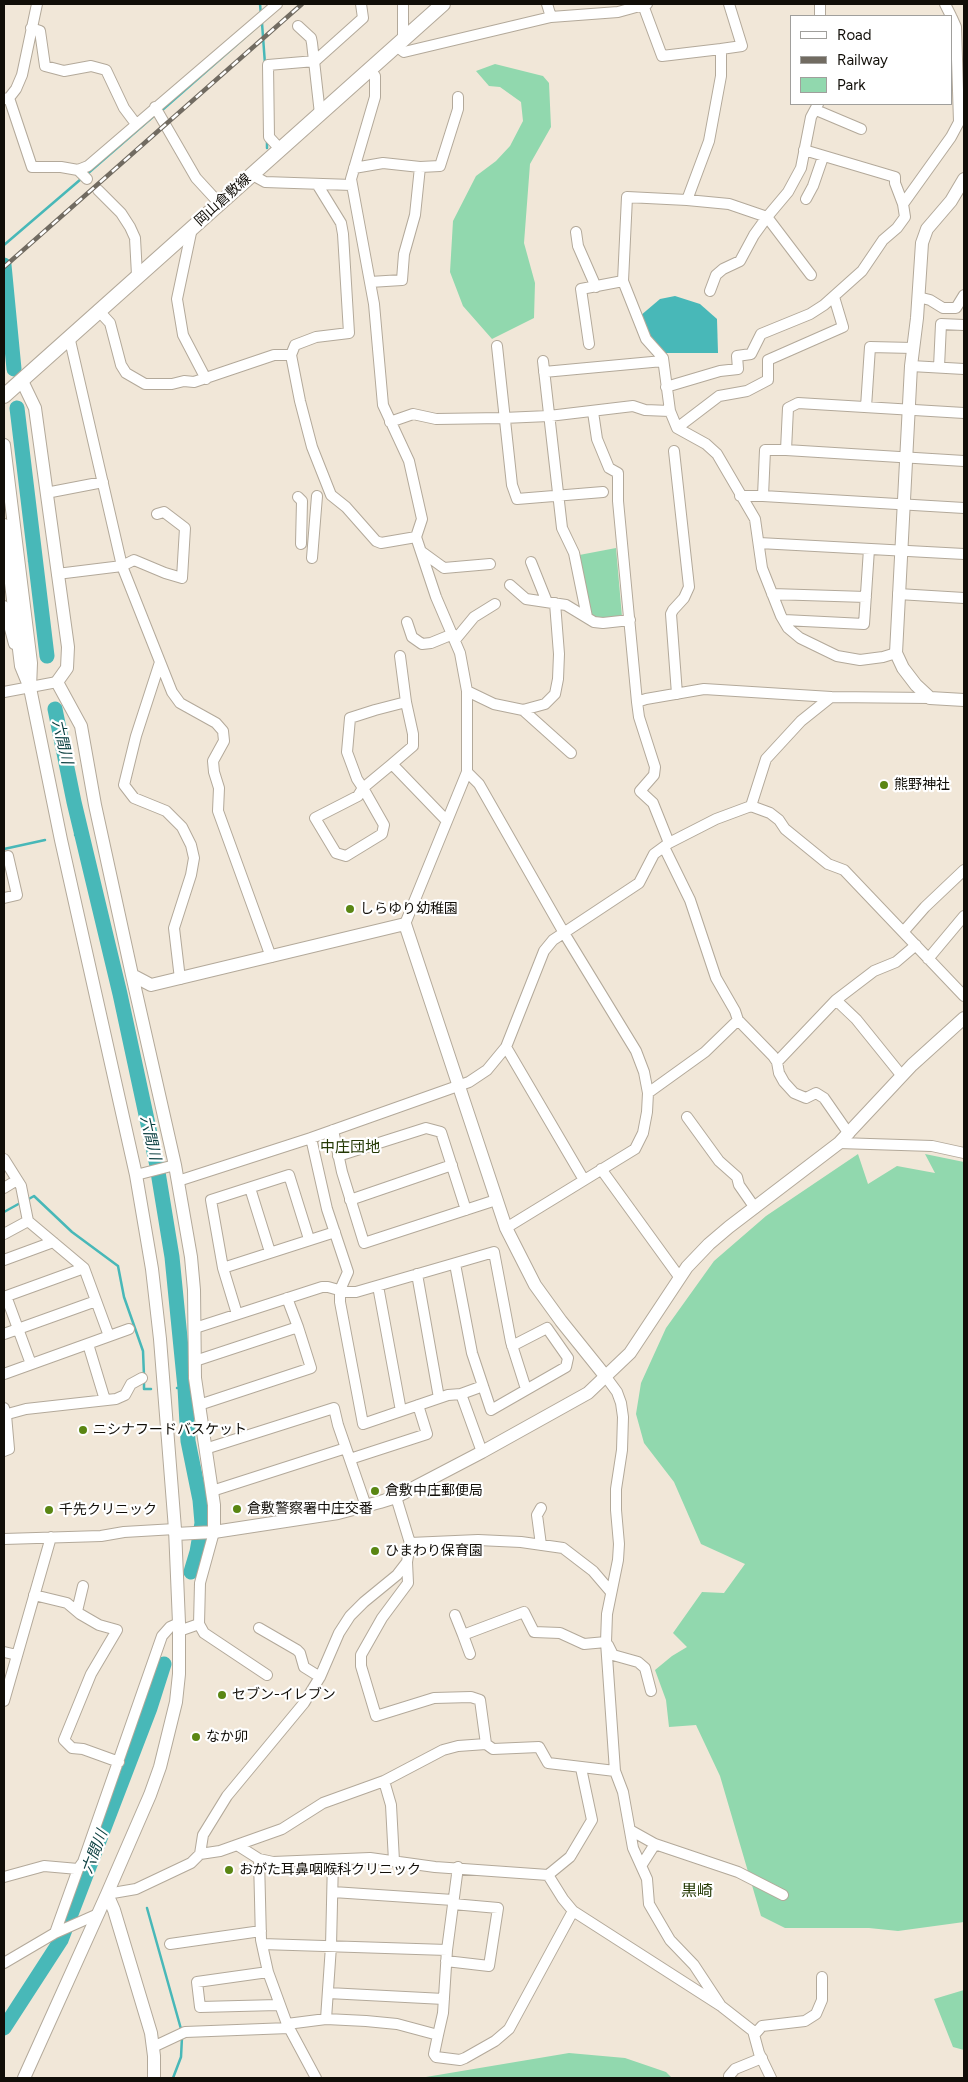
<!DOCTYPE html>
<meta charset="utf-8">
<style>
body{margin:0}
#map{position:relative;width:968px;height:2082px;overflow:hidden;background:#f1e7d8;font-family:Figtree,sans-serif}
canvas{display:block}
.frame{position:absolute;inset:0;border:5px solid #110e08;pointer-events:none}
.legend{position:absolute;left:790px;top:15px;width:162px;height:90px;box-sizing:border-box;background:#fff;border:1px solid #a09f9c;margin:0;padding:6px 9px;list-style:none;font-size:15px;color:#110e08}
.legend li{display:flex;align-items:center;gap:10px;height:25px}
.legend b{width:25px;border:1px solid #a09f9c}
</style>
<div id="map">
<canvas width="968" height="2082"></canvas>
<div class="frame"></div>
<ul class="legend">
<li><b style="height:6px;background:#fff"></b>Road</li>
<li><b style="height:6px;background:#716b61"></b>Railway</li>
<li><b style="height:14px;background:#91d8ae"></b>Park</li>
</ul>
</div>
<script>
const context = document.querySelector('canvas').getContext('2d');
context.lineJoin = 'round';
function paint(path, color) {
  context.fillStyle = color;
  context.fill(path, 'evenodd');
}
function poly(rows) {
  const path = new Path2D();
  for (const r of rows) {
    path.moveTo(r[0], r[1]);
    for (let i = 2; i < r.length; i += 2) path.lineTo(r[i], r[i + 1]);
  }
  return path;
}
function strokePath(path, color, width, dash) {
  context.strokeStyle = color;
  context.lineWidth = width;
  context.lineCap = dash ? 'butt' : 'round';
  context.setLineDash(dash || []);
  context.stroke(path);
}
function drawText(font, color, halo, rows, align = 'center') {
  context.font = font + ' Figtree,"Noto Sans JP",sans-serif';
  context.lineWidth = 4.5;
  context.setLineDash([]);
  context.textBaseline = 'middle';
  context.strokeStyle = halo;
  context.fillStyle = color;
  for (const [text, x, y, turn = 0] of rows) {
    context.save();
    context.translate(x, y);
    context.rotate((+turn || 0) * Math.PI / 180);
    context.textAlign = isNaN(turn) ? turn : align;
    if (halo) context.strokeText(text, 0, 0);
    context.fillText(text, 0, 0);
    context.restore();
  }
}
paint(poly([
 [495,64,543,76,549,83,551,127,530,164,524,243,535,283,534,318,492,339,463,306,450,272,453,221,476,176,496,161,510,146,523,121,521,102,500,87,489,86,476,71],
 [616,548,622,617,603,622,587,616,574,556],
 [858,1154,868,1184,897,1166,935,1173,925,1154,964,1162,964,1922,898,1931,869,1928,785,1928,761,1916,720,1776,696,1725,669,1727,666,1700,655,1670,672,1656,687,1647,673,1633,702,1592,724,1593,745,1564,701,1544,674,1482,644,1443,636,1414,641,1383,666,1328,714,1261,766,1216],
 [964,1990,964,2050,953,2047,934,1999],
 [569,2053,625,2058,666,2072,672,2078,420,2078]
]), '#91d8ae');
paint(poly([
 [675,296,700,304,717,319,718,353,663,353,648,334,640,316,660,299]
]), '#48b8b8');
strokePath(poly([
 [260,4,261,15],
 [262,23,265,64],
 [160,112,259,25],
 [267,140,267,148],
 [86,175,155,115],
 [4,245,81,179],
 [29,561,36,560],
 [75,835,82,833],
 [4,849,45,840],
 [27,1200,34,1196,72,1232,118,1266,124,1297,143,1351,144,1376],
 [4,1212,22,1202],
 [144,1382,144,1389,151,1389],
 [177,1388,185,1388],
 [147,1908,181,2029],
 [173,2078,181,2057,182,2037]
]), '#48b8b8', 2.5);
strokePath(poly([
 [4,265,14,369],
 [17,408,47,656],
 [55,709,74,802,120,994,157,1166,172,1257,185,1388,188,1441,200,1500,202,1523,197,1552,191,1572],
 [4,2028,61,1940,150,1708,164,1664]
]), '#48b8b8', 15);
const minor = poly([
 [403,4,403,40],
 [547,4,551,17],
 [820,4,820,16],
 [945,4,951,16],
 [643,5,662,56,721,49],
 [298,26,311,38,312,43,320,114],
 [31,28,40,31,45,66,64,71,91,66,106,70,124,108,136,124],
 [396,46,404,52,551,17,618,12,647,4],
 [370,70,375,76,375,97,351,179,374,304,383,405,409,461,422,519,416,537,436,597,460,653,467,691,467,772,405,924],
 [9,98,32,167,61,167,78,170,87,179],
 [4,99,9,98,16,89,22,75,37,4],
 [818,104,811,117,801,168,788,192,767,217,729,204,687,200,627,197,623,281,646,339,663,358,670,411,677,428,706,444,717,454,755,519,762,568,781,616,788,628,800,638,837,656,860,660,883,657,896,653],
 [155,107,196,178,219,203],
 [816,110,861,129],
 [280,149,269,137,268,65,315,61,363,18,361,4],
 [804,150,895,177,895,183,903,204],
 [354,168,383,163,420,167,440,166,458,109,458,97],
 [78,170,88,166,277,4],
 [253,173,256,177,265,182,352,185],
 [98,190,121,213,130,227,135,238,137,275],
 [806,199,813,186,823,157],
 [687,200,709,141,721,76,721,49,742,46,729,4],
 [192,228,177,299,183,335,206,379],
 [576,232,578,246,596,287],
 [370,282,402,280,404,254,415,215,420,167],
 [710,291,716,275,723,269,740,261,754,235,767,217,811,275],
 [918,297,930,300,943,308,956,308,964,295],
 [98,310,110,323,121,365,126,373,145,384,172,384,184,381,194,382,274,355,291,355,300,401,312,447,331,495,346,507,376,541,381,543,416,537],
 [69,336,122,566,172,692,180,703,216,723,223,731,224,741,213,761,214,772,219,788,218,811,271,957],
 [589,344,581,289,623,281],
 [497,346,512,485,517,499,603,492],
 [291,355,295,345,316,337,349,333,343,234,341,223,317,184],
 [543,361,562,528,574,553,587,617],
 [911,366,964,369],
 [939,367,941,324,964,325],
 [544,372,663,361],
 [666,387,720,371,738,369,737,356,751,354,761,334,810,314,824,305,862,271,883,240,897,228,905,217,903,204,951,137,959,122,956,27,952,18],
 [866,407,870,347,913,348],
 [593,412,597,439,609,468,618,473,618,501,637,702,639,717,655,767,654,775,640,791,653,803,669,843],
 [390,422,413,414,436,419,503,418,549,416,633,406,645,410,670,411],
 [677,428,719,396,747,391,768,380,768,360,843,327,834,297],
 [786,450,964,461],
 [674,451,689,587,684,598,673,610,671,614,677,694],
 [46,493,103,482],
 [740,496,763,496,964,508],
 [763,496,765,450,786,450,788,408,798,403,964,413],
 [298,497,302,501,301,544],
 [759,543,964,554],
 [422,552,444,568,490,564],
 [312,558,317,496],
 [531,562,547,602],
 [57,574,122,566,134,560,165,573,182,578,185,528,164,512,157,514],
 [510,585,526,599,566,605,594,622,603,623,630,620],
 [772,594,866,597],
 [898,594,964,598],
 [4,606,14,644],
 [784,620,864,624,869,549],
 [407,622,412,637,422,644,431,643,453,634],
 [455,640,474,617,495,604],
 [400,656,406,702],
 [160,662,136,736,124,785,134,798,166,811,182,827,191,845,194,858,191,875,174,928,180,979],
 [467,691,494,704,523,710,571,753],
 [4,692,57,682],
 [637,702,646,699,704,689,831,697,930,698],
 [523,710,545,704,555,694,558,679,559,654,555,603],
 [392,764,363,788,358,796,315,818,336,853,346,856,382,834,384,825,363,788,357,779,347,752,350,718,375,710,406,702,413,734,413,746,392,764,446,820],
 [467,772,479,784,564,933,636,1051,644,1072,648,1093,647,1112,643,1133,635,1149,506,1228],
 [751,806,766,759,801,721,831,697],
 [664,847,690,900,716,978,735,1011,738,1020],
 [4,857,8,856,17,895,4,898],
 [904,931,925,907,964,870],
 [928,959,964,916],
 [836,1000,856,1019,902,1076],
 [506,1047,584,1180],
 [777,1062,836,1000,874,971,896,962,916,945],
 [648,1093,705,1052,738,1020,773,1056,777,1062,779,1073,784,1082,794,1093,806,1098,816,1093,824,1098,849,1134],
 [687,1117,719,1161,737,1177,739,1185,755,1208],
 [333,1130,342,1172,364,1243,496,1200],
 [311,1138,327,1209,348,1272,340,1290,340,1302,363,1424,448,1395,461,1394,483,1386],
 [839,1143,932,1146,964,1153],
 [338,1156,426,1128,441,1132,466,1210],
 [4,1159,21,1186,28,1221,84,1268,109,1336],
 [601,1169,680,1278],
 [136,1175,175,1165],
 [178,1181,311,1138,469,1082,487,1070,506,1047,544,951,553,940,639,883,654,854,669,843,716,819,751,806,770,813,779,820,785,829,828,864,844,870,964,996],
 [4,1188,17,1180],
 [250,1188,270,1252],
 [350,1200,452,1165],
 [4,1234,28,1221],
 [4,1260,53,1242],
 [455,1264,472,1353,491,1410,566,1367,568,1358,547,1328,512,1346],
 [223,1268,335,1232],
 [417,1274,439,1398],
 [378,1286,401,1411],
 [6,1296,31,1364],
 [4,1297,84,1268],
 [287,1298,298,1327],
 [237,1314,223,1268,211,1200,289,1175,309,1239],
 [195,1328,322,1287,328,1287,346,1292,356,1292,494,1252,511,1342,526,1389],
 [4,1334,96,1301],
 [88,1344,105,1400],
 [195,1361,298,1327,311,1368,199,1405],
 [4,1374,129,1329],
 [606,1377,617,1392,621,1403,623,1417,622,1450,616,1489,616,1510,619,1544,618,1560,607,1614,606,1642,615,1771,623,1792,633,1848,647,1879,649,1904,670,1940,694,1965,721,2006],
 [461,1394,482,1452],
 [4,1408,6,1415,9,1449,4,1451],
 [4,1415,26,1409,116,1399,125,1395,131,1384,142,1378],
 [205,1449,334,1408,338,1425,366,1506],
 [350,1459,427,1434,418,1405],
 [212,1491,346,1448],
 [396,1497,410,1543,407,1562,408,1583,382,1618,361,1655,361,1666,376,1716,434,1698,471,1697,480,1700,486,1744],
 [4,1539,101,1536,124,1532,175,1529],
 [410,1543,478,1540,521,1542,563,1548,593,1571,611,1592],
 [541,1545,537,1515,541,1508],
 [34,1595,67,1603,80,1614,99,1625,117,1630,91,1674,64,1740,72,1748,83,1749,119,1762],
 [77,1611,83,1586],
 [455,1615,463,1635,524,1612,534,1632,560,1633,584,1644,606,1642],
 [199,1624,204,1633,267,1675],
 [259,1628,297,1650,300,1653,304,1667,320,1677],
 [179,1631,199,1624,200,1583,214,1532],
 [463,1635,470,1654],
 [608,1645,613,1655,638,1662,645,1668,651,1691],
 [4,1652,17,1655],
 [4,1701,51,1537],
 [384,1781,391,1805,394,1861],
 [630,1830,655,1844,738,1872,783,1895],
 [237,1845,259,1859,273,1862,370,1858,435,1867,548,1875,570,1857,592,1820,581,1768],
 [200,1854,220,1851,282,1829,323,1803,384,1781,443,1750,458,1746,486,1744,493,1749,539,1747,548,1763,615,1771],
 [259,1859,261,1940,268,1972,287,2024,316,2078],
 [641,1866,655,1844],
 [548,1875,563,1899,573,1911,721,2006,753,2031,759,2053,771,2078],
 [4,1877,44,1866,78,1869],
 [333,1892,453,1900],
 [107,1894,136,1889,191,1863,200,1854,203,1835,227,1796,304,1703,320,1677,339,1633,350,1616,364,1602,397,1575,407,1562],
 [55,1933,78,1869,83,1862,162,1636,170,1627,179,1623],
 [170,1944,261,1931],
 [262,1944,447,1950],
 [446,1961,489,1966,498,1908,453,1904],
 [4,1963,55,1933,98,1914],
 [268,1972,197,1982,200,2007,278,2005],
 [328,1993,444,1999],
 [326,2019,331,1946,333,1860],
 [287,2024,326,2019,366,2021,397,2024,438,2035,443,2013,447,1950,458,1867],
 [755,2034,762,2026,805,2021,816,2014,822,2000,822,1977],
 [438,2035,434,2054,436,2057,460,2060,465,2058,495,2041,509,2029,573,1911],
 [153,2047,185,2032,289,2028],
 [729,2078,729,2076,735,2069,762,2058]
]);
const tertiary = poly([
 [964,179,951,201,927,229,922,243,917,318,911,366,896,653,903,668,916,685,930,698,964,700],
 [22,381,35,408,68,647,67,668,57,682,81,726,95,805,132,975,175,1165,191,1257,194,1290,195,1378,214,1505,214,1532],
 [4,445,31,663,30,688,61,840,136,1175,152,1269,160,1339,175,1529,179,1623,179,1674,176,1702,160,1767,150,1795,107,1894,24,2078],
 [4,525,21,666,28,683],
 [132,975,151,985,405,924,506,1228,535,1285,561,1321,606,1377],
 [175,1534,214,1532,338,1513,380,1502,396,1497,482,1452,588,1393,630,1353,687,1267,709,1244,729,1227,839,1143,912,1065,964,1018],
 [107,1894,114,1910,151,2033,154,2056,154,2078]
]);
const secondary = poly([
 [4,396,443,4]
]);
strokePath(minor, '#b3a99a', 12);
strokePath(tertiary, '#b3a99a', 14);
strokePath(secondary, '#b3a99a', 16);
strokePath(minor, '#fff', 10);
strokePath(tertiary, '#fff', 12);
strokePath(secondary, '#fff', 14);
const rail = poly([
 [4,267,302,4]
]);
strokePath(rail, '#716b61', 4.5);
strokePath(rail, '#fff', 2.5, [8]);
for (const [x, y, r, color] of [
 [884,785,5,"#5a8613"],
 [350,909,5,"#5a8613"],
 [83,1430,5,"#5a8613"],
 [375,1491,5,"#5a8613"],
 [237,1509,5,"#5a8613"],
 [49,1510,5,"#5a8613"],
 [375,1551,5,"#5a8613"],
 [222,1695,5,"#5a8613"],
 [196,1737,5,"#5a8613"],
 [229,1870,5,"#5a8613"]
]) {
  const dot = new Path2D();
  dot.arc(x, y, r, 0, 2 * Math.PI);
  context.fillStyle = color;
  context.fill(dot);
  strokePath(dot, '#fff', 2);
}
drawText('14px', '#110e08', '#fff', [
 ["岡山倉敷線",223,200,-42]
]);
drawText('14px', '#110e08', '#fff', [
 ["熊野神社",894,785],
 ["しらゆり幼稚園",360,909],
 ["ニシナフードバスケット",93,1430],
 ["倉敷中庄郵便局",385,1491],
 ["倉敷警察署中庄交番",247,1509],
 ["千先クリニック",59,1510],
 ["ひまわり保育園",385,1551],
 ["セブン-イレブン",232,1695],
 ["なか卯",206,1737],
 ["おがた耳鼻咽喉科クリニック",239,1870]
], 'left');
drawText('italic 15px', '#0b3f40', '#fff', [
 ["六間川",62,742,77],
 ["六間川",150,1138,77],
 ["六間川",95,1852,-69]
]);
drawText('15px', '#243904', '#fff', [
 ["中庄団地",350,1148]
]);
drawText('16px', '#243904', '#fff', [
 ["黒崎",697,1891]
]);
</script>
